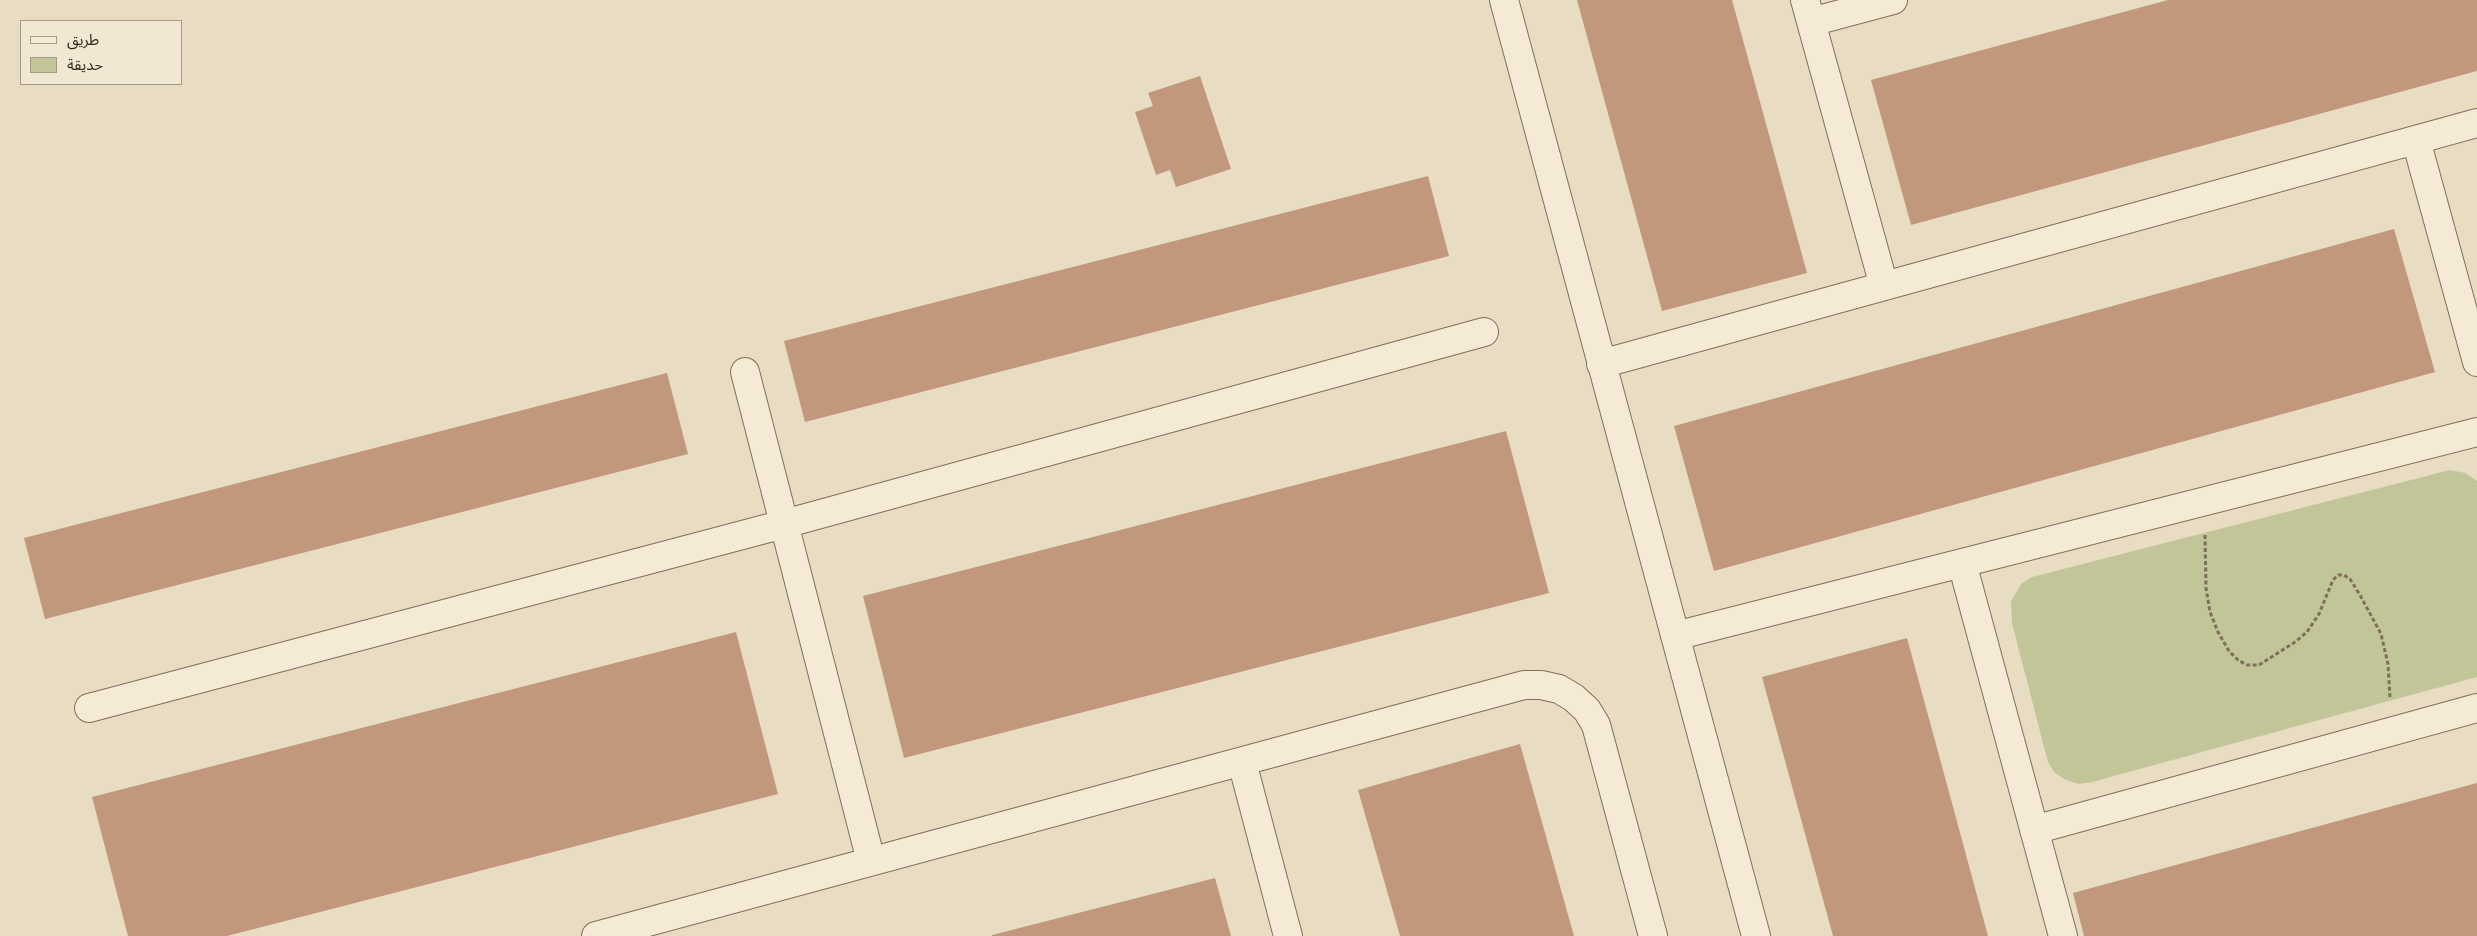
<!DOCTYPE html>
<meta charset="utf-8">
<style>
body{margin:0}
#map{position:relative;width:2477px;height:936px;overflow:hidden;background:#e8dcc3;font-family:"Playfair Display","Noto Sans Arabic",serif}
canvas{display:block}
.legend{position:absolute;left:20px;top:20px;width:162px;height:65px;box-sizing:border-box;background:#f1e7d2;border:1px solid #a59a8a;margin:0;padding:6px 9px;list-style:none;font-size:15px;color:#32271e}
.legend li{display:flex;align-items:center;gap:10px;height:25px}
.legend b{width:25px;border:1px solid #a59a8a}
</style>
<div id="map">
<canvas width="2477" height="936"></canvas>
<ul class="legend">
<li><b style="height:6px;background:#f4ead5"></b>طريق</li>
<li><b style="height:14px;background:#c1c598"></b>حديقة</li>
</ul>
</div>
<script>
const context = document.querySelector('canvas').getContext('2d');
context.lineJoin = 'round';
function paint(path, color) {
  context.fillStyle = color;
  context.fill(path, 'evenodd');
}
function poly(rows) {
  const path = new Path2D();
  for (const r of rows) {
    path.moveTo(r[0], r[1]);
    for (let i = 2; i < r.length; i += 2) path.lineTo(r[i], r[i + 1]);
  }
  return path;
}
function strokePath(path, color, width, dash) {
  context.strokeStyle = color;
  context.lineWidth = width;
  context.lineCap = dash ? 'butt' : 'round';
  context.setLineDash(dash || []);
  context.stroke(path);
}
paint(poly([
 [2450,470,2465,473,2477,481,2477,677,2092,782,2079,784,2066,780,2055,773,2048,762,2012,623,2011,601,2022,583,2032,577]
]), '#c1c598');
paint(poly([
 [1577,0,1732,0,1807,273,1662,311],
 [2168,0,2477,0,2477,71,1911,225,1871,80],
 [1200,76,1231,169,1176,187,1170,170,1156,175,1135,112,1153,106,1148,93],
 [1428,176,1449,256,805,422,784,341],
 [2394,229,2435,372,1714,571,1674,426],
 [667,373,688,454,45,619,24,538],
 [1506,431,1549,593,904,758,863,596],
 [736,632,778,794,227,936,128,936,92,797],
 [1907,638,1949,792,1988,936,1833,936,1790,779,1762,677],
 [1520,744,1574,936,1400,936,1358,790],
 [2477,783,2477,936,2084,936,2073,893],
 [1215,878,1231,936,992,936,992,935]
]), '#c2987d');
const street = poly([
 [1504,0,1756,936],
 [1805,0,1884,286],
 [1811,22,1893,0],
 [2416,140,2477,362],
 [1601,364,2477,123],
 [745,372,871,861],
 [1962,563,2063,936],
 [1675,636,2477,432],
 [89,708,784,524,1484,332],
 [1242,762,1288,936],
 [2034,830,2477,708],
 [596,936,1524,685,1541,685,1559,689,1574,698,1587,710,1596,725,1653,936]
]);
strokePath(street, '#806e5c', 30);
strokePath(poly([
 [2205,535,2206,588,2210,612,2218,632,2229,651,2238,660,2247,665,2259,665,2295,642,2307,632,2319,614,2333,580,2338,575,2344,575,2350,579,2360,595,2381,634,2388,664,2390,698]
]), '#806e5c', 3, [4, 2.5]);
strokePath(street, '#f4ead5', 28);
</script>
